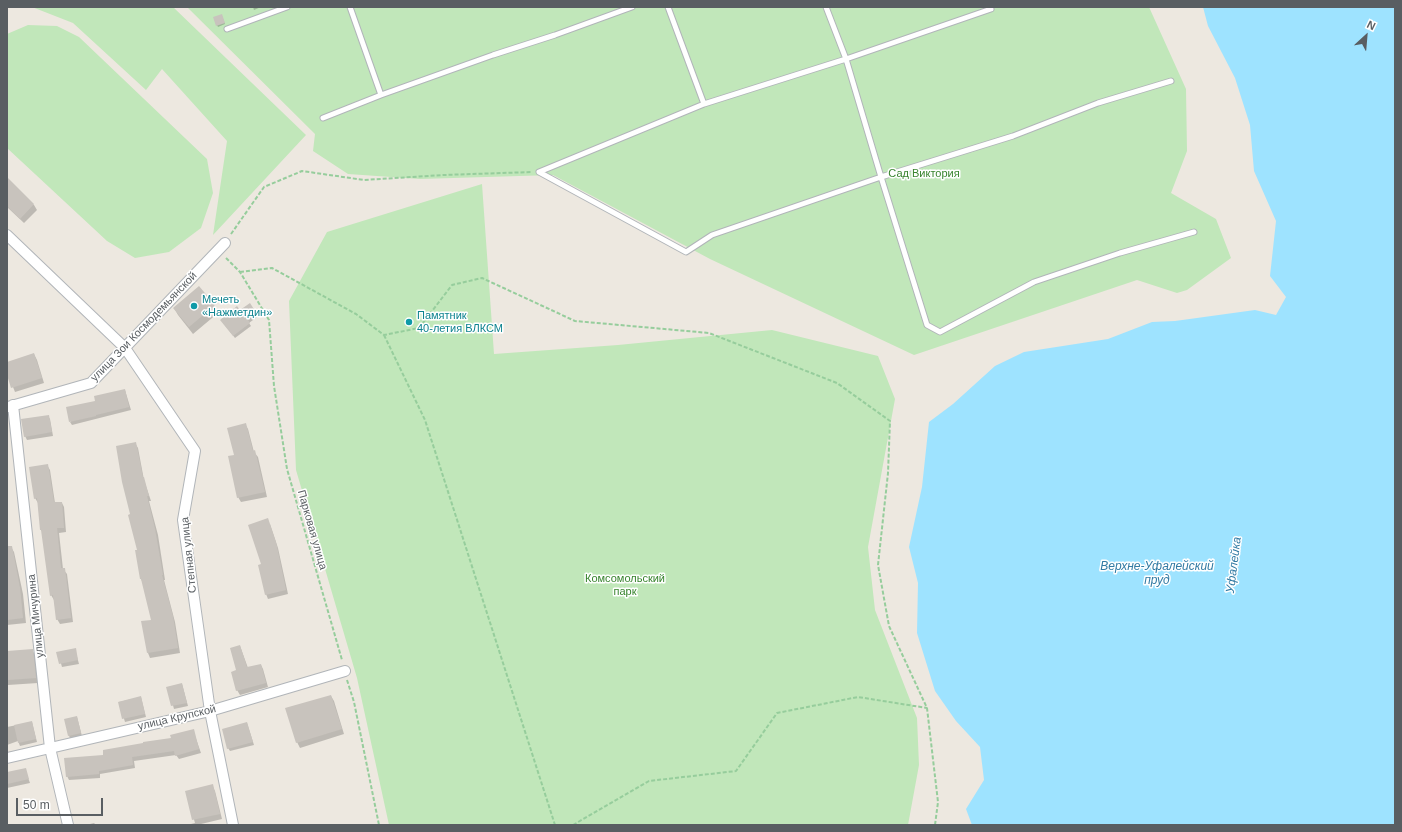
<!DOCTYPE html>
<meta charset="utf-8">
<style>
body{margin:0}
#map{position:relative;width:1402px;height:832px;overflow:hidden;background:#ede8e0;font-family:Helvetica,sans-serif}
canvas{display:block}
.frame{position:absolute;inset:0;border:8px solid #595e62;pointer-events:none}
.north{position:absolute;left:1346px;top:16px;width:40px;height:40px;-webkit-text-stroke:3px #fff;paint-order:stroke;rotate:26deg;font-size:11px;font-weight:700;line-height:16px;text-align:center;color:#595e62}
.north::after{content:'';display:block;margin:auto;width:14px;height:18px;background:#595e62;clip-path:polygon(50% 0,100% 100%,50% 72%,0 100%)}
.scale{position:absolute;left:16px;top:798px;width:87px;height:18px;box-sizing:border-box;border:2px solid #595e62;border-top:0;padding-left:5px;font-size:12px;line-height:14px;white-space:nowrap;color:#595e62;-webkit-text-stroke:3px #fff;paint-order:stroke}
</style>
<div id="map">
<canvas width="1402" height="832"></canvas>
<div class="frame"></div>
<div class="north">N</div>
<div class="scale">50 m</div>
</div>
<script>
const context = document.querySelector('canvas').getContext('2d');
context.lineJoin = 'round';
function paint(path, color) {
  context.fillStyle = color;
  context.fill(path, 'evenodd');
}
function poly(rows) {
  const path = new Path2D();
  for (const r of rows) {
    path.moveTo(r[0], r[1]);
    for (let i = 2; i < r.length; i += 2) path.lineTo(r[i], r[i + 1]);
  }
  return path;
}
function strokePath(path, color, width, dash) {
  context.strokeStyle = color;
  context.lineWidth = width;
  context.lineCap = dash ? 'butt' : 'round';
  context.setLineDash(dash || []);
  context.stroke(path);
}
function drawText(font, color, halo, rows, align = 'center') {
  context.font = font + ' Helvetica,sans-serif';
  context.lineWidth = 3;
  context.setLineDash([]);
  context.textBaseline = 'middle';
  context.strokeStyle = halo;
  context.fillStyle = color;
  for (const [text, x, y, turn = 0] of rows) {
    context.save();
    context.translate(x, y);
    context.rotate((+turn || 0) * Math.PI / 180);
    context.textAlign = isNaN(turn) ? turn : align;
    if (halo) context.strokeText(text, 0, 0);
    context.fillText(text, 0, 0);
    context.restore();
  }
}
paint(poly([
 [32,7,173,7,306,135,213,235,227,141,162,69,146,90,73,23],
 [187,7,1149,7,1186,89,1187,151,1171,193,1216,219,1231,258,1187,290,1177,293,1137,280,914,355,710,259,553,175,420,179,348,174,313,151,315,134],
 [28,25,57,26,79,37,207,159,213,193,201,228,169,252,135,258,107,241,7,148,7,34],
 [482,184,494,354,618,345,772,330,878,356,895,399,868,547,875,610,917,718,919,765,908,825,389,825,357,678,296,470,289,301,327,232]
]), '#c1e7ba');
paint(poly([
 [1203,7,1395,7,1395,825,972,825,966,809,984,780,980,747,956,721,935,691,917,633,918,583,909,547,922,487,929,422,953,404,995,366,1024,352,1108,339,1152,322,1175,321,1255,310,1276,315,1286,297,1270,276,1276,221,1254,171,1250,125,1235,78,1208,26]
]), '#9ee3ff');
paint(poly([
 [253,7,261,7,254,10],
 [222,16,225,24,218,27,217,25],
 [7,179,34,205,37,210,24,223,7,207],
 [199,287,214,306,218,313,193,334,178,315,174,308],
 [240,312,256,314,257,317,249,323,251,326,235,338,223,323],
 [34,354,37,360,44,383,15,392,7,372,7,363],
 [125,390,131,410,72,425,70,422,96,401],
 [48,416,50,419,53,436,27,440,25,436],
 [245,424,248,429,254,452,258,457,267,497,241,502,238,497,235,456],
 [135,443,138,448,144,480,151,501,149,501,158,535,165,580,164,580,175,622,180,653,150,658,148,653,152,620,143,583,141,579,139,551,131,515],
 [47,465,50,470,55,503,62,503,64,507,66,532,59,533,63,569,67,574,73,622,60,624,57,619,54,600,51,595,43,533,41,530,38,503,35,498],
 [270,524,278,548,288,594,268,599,266,594,262,565],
 [7,547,11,547,14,552,23,594,26,623,7,625],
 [240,646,248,668,261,665,263,669,268,687,240,695,237,690],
 [75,649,79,664,62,667,58,653],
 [32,650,35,655,38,683,8,685,7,683,7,652],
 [182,684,188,706,174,709,168,687],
 [331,696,334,701,344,734,300,748,297,742],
 [141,697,146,717,125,722,119,702],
 [77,717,82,736,70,739,65,720],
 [32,722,37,742,20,746,18,741,7,745,7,727],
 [247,723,254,745,230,751,228,748],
 [193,730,201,753,179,759,176,755,134,761,135,768,100,774,100,778,69,780,67,776,104,755,144,744,172,739],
 [25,769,30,783,7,788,7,773],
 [212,785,215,791,222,819,197,825,187,825,195,823,186,792],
 [94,823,96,825,86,825]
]), '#0003');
paint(poly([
 [222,14,225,23,216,26,213,17],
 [7,177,34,204,20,219,7,206],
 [199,286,215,305,189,327,173,308],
 [250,303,257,314,248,320,250,323,233,336,220,320,237,306,240,310],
 [34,353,42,378,11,388,7,375,7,362],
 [125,389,129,407,96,415,96,416,69,422,66,407,95,401,94,396],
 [49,415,52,432,24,437,21,419],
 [246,423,253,451,255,450,265,492,237,498,228,456,234,455,227,428],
 [136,442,143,477,144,477,149,496,147,496,155,529,163,575,162,575,173,616,178,648,147,653,141,621,151,620,141,579,140,579,135,550,137,550,128,515,130,514,122,482,116,446],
 [48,464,54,502,62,502,64,528,57,528,61,568,65,568,71,618,56,620,53,595,50,596,41,530,40,530,37,498,34,499,29,467],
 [268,518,276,542,286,590,265,595,258,565,261,564,248,525],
 [7,546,12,546,20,588,23,618,7,620],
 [240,645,247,667,261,664,266,683,236,691,231,672,236,670,230,648],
 [76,648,78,660,59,664,56,652],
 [33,649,36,678,7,680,7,651],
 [182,683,187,703,171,706,166,687],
 [331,695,342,729,296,743,285,708],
 [141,696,145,714,122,719,118,702],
 [77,716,81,733,68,736,64,719],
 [32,721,36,739,18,743,14,725],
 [247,722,253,742,227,749,222,729],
 [194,729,199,749,175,756,174,751,132,757,133,765,99,771,99,774,66,777,64,758,103,755,103,750,143,743,143,742,171,738,170,735],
 [26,768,29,779,7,784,7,772],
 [213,784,220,814,192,820,185,791]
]), '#c8c3bd');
const lane = poly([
 [668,7,704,104,539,172,686,252,712,235,881,177,1013,136,1098,103,1171,81],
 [826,7,846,59,881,177,927,325,940,332,1034,282,1120,253,1194,232],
 [227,29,287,7],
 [381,95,493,55,555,35,632,7],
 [704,104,846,59,991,9],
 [323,118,381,95,350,7]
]);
const street = poly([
 [7,235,125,348,195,451,183,520,210,711,233,825],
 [13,405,50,748,68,825],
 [8,407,91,383,225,243],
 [7,758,210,711,345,671]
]);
strokePath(lane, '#b1b5b9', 7);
strokePath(street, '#b1b5b9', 12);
strokePath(poly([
 [231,234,264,187,302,171,364,180,443,175,532,172],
 [226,258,240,272,269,320,274,386,287,469,342,660],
 [240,272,272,268,356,314,384,335,419,328,452,285,482,278,575,321,709,333,837,383,890,421,888,473,878,565,889,626,927,708,938,802,935,825],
 [384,335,425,420,555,825],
 [347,680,354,702,379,825],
 [573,825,649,781,736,771,777,713,858,697,927,708]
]), '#96cd9c', 2, [4, 2]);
strokePath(lane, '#fff', 5);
strokePath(street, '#fff', 10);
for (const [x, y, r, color] of [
 [194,306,4,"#0f9aa8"],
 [409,322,4,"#0f9aa8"]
]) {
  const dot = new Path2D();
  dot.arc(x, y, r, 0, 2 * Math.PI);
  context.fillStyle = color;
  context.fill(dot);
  strokePath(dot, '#fff', 1.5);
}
drawText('11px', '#38842e', '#fff', [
 ["Сад Виктория",924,174],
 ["Комсомольский",625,579],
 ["парк",625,592]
]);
drawText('11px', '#0d838f', '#fff', [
 ["Мечеть",202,300],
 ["«Нажметдин»",202,313],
 ["Памятник",417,316],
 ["40-летия ВЛКСМ",417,329]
], 'left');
drawText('11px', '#595e62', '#fff', [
 ["улица Зои Космодемьянской",144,327,-46],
 ["Парковая улица",312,530,74],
 ["Степная улица",189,555,-96],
 ["улица Мичурина",36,616,-96],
 ["улица Крупской",177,718,-13]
]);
drawText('italic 12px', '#327ba4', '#fff', [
 ["Уфалейка",1234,565,-83],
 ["Верхне-Уфалейский",1157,567],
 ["пруд",1157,581]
]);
</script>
